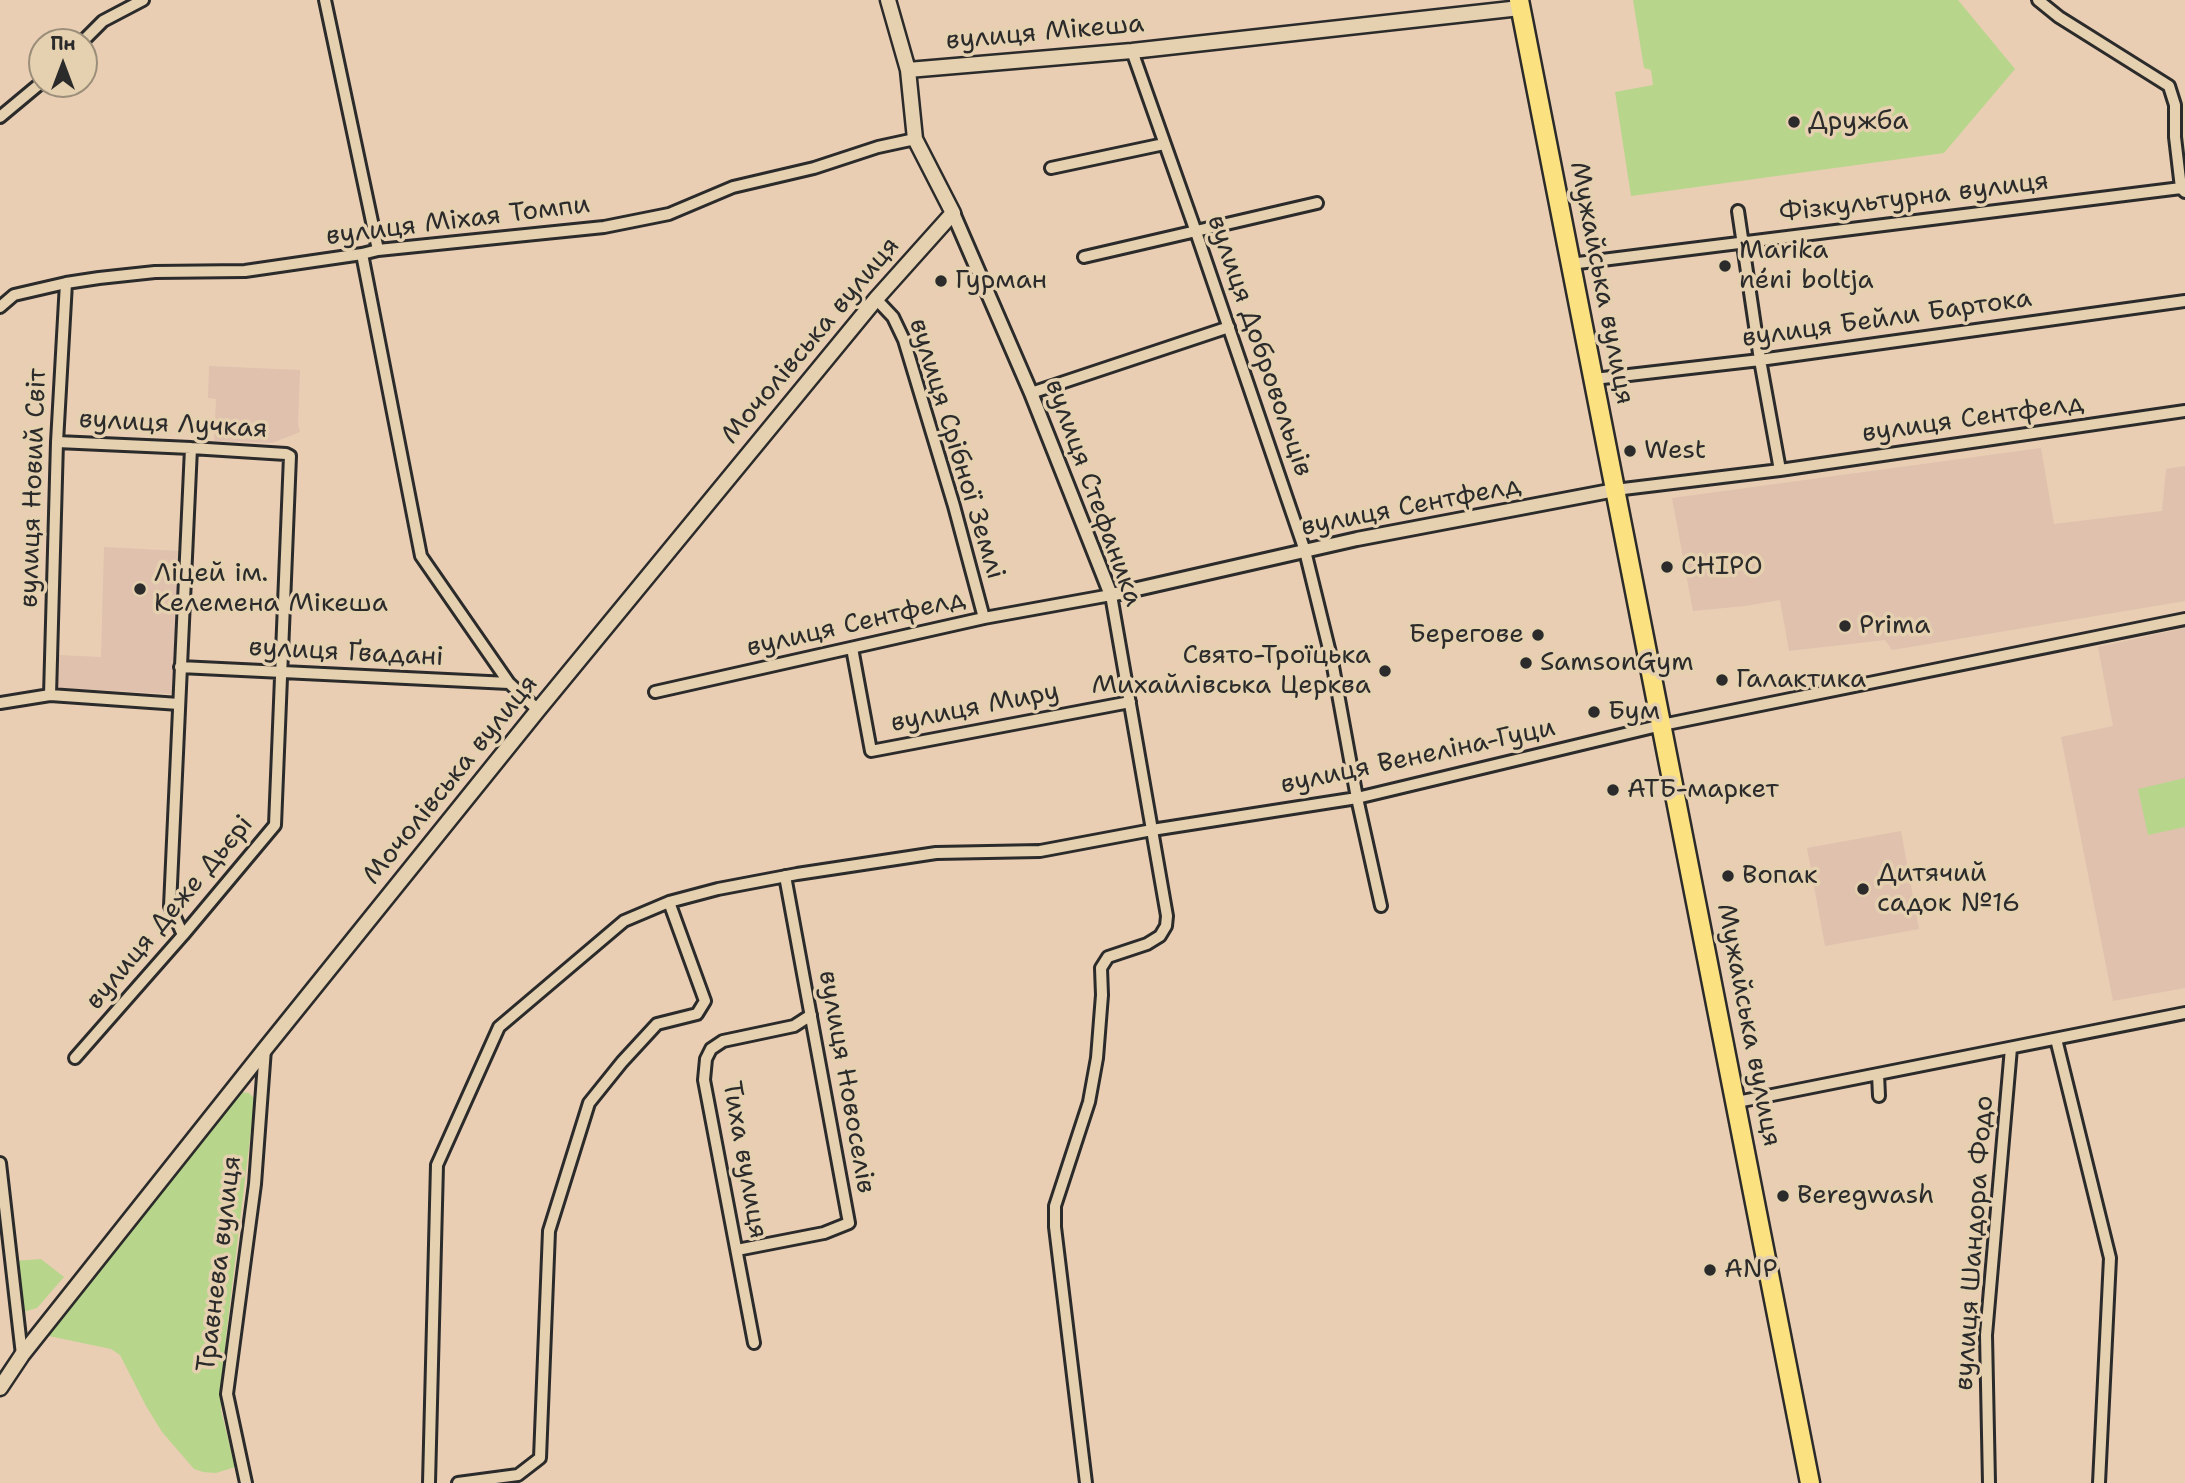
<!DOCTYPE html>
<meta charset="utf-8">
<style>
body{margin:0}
#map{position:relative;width:2185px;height:1483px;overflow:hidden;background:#e9ceb3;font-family:"Shantell Sans",sans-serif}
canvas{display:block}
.north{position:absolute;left:28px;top:28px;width:70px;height:70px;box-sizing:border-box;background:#e5d0af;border:2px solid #9b8e7a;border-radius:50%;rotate:0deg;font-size:19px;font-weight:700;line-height:28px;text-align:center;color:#2b2b2b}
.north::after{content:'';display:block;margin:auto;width:24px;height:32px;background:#2b2b2b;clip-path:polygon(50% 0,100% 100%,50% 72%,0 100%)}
</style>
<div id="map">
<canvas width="2185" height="1483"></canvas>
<div class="north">Пн</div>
</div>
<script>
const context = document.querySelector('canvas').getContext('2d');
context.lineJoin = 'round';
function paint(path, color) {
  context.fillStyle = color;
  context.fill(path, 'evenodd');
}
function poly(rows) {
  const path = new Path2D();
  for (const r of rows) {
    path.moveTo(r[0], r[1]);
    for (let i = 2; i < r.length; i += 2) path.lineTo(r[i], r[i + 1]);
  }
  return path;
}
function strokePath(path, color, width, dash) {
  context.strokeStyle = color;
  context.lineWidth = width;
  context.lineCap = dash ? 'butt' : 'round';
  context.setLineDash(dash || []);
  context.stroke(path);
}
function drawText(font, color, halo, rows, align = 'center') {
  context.font = font + ' "Shantell Sans",sans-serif';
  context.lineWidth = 7;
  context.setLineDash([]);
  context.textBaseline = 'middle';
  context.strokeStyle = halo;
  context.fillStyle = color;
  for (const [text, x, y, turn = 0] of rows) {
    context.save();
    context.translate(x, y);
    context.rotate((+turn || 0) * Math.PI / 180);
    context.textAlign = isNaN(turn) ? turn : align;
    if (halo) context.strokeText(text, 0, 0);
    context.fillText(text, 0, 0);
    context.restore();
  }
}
paint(poly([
 [209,366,300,370,298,425,300,432,272,443,214,441,216,399,208,398],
 [2041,448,2054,524,2162,511,2166,469,2185,466,2185,601,1892,650,1885,640,1789,651,1780,600,1745,606,1693,611,1672,498],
 [104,547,179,551,172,694,57,688,59,655,101,657],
 [2185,628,2185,988,2113,1001,2061,737,2113,726,2098,647],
 [1901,831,1919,929,1825,946,1807,848]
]), '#dfc1ae');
paint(poly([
 [1633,0,1958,0,2015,69,1944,153,1631,196,1615,92,1653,85,1651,70,1644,68],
 [2185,778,2185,827,2148,835,2138,789],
 [240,1092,249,1093,254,1098,254,1105,226,1337,221,1397,221,1410,235,1467,216,1473,203,1472,194,1469,162,1432,146,1406,120,1355,111,1349,44,1335],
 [41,1259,64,1277,37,1308,20,1313,14,1261]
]), '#b8d58c');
const minor = poly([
 [325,0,378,250],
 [2038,0,2059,17,2169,86,2175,105,2175,137,2181,188,2185,192],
 [82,42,103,21,143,0],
 [1132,51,1196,232,1305,551,1332,661,1357,798,1381,906],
 [0,117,42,82],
 [1051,168,1164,144],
 [1738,211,1760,360,1780,470],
 [362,254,421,556,509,683,538,710],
 [1084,257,1317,203],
 [1570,264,2181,188],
 [876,299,893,317,904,340,954,506,984,618],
 [0,307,14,295,66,283,99,278,155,272,245,271,362,254,378,250,604,227,669,214,733,187,814,168,878,147,915,139],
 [1594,379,1760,360,2185,301],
 [1031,393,1229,327],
 [57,442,191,448,286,454,290,456,275,825,183,935,75,1058],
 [1615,490,1780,470,2185,411],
 [852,648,871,751,1130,702],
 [180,667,509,683],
 [655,692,984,618,1111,595,1167,916,1166,926,1160,936,1147,944,1108,957,1101,968,1102,995,1097,1058,1089,1102,1055,1206,1055,1227,1086,1483],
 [50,695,57,442,66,283],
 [0,703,50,695,179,704],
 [183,935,170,906,191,448],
 [2056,1039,2110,1258,2099,1483],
 [1878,1074,1879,1096],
 [1737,1102,2185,1013],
 [0,1163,22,1355],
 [737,1250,824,1233,849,1223,785,876],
 [754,1343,704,1080,706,1059,711,1049,723,1041,794,1026,811,1015],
 [246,1483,227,1394,255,1184,265,1049],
 [429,1483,437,1165,499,1027,624,921,669,902,718,889,797,874,936,853,1040,851,1152,830,1357,798,1662,725,2185,619],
 [458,1483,518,1475,540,1458,549,1231,589,1103,622,1062,657,1024,697,1014,705,1001,669,902],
 [1989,1483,1986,1335,2011,1048]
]);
const tertiary = poly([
 [953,213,1031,393,1111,595,1357,539,1615,490]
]);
const secondary = poly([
 [908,70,1132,51,1520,8],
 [0,1388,22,1355,265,1049,538,710,876,299,953,213,915,139,908,70,888,0]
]);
const trunk = poly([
 [1519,0,1810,1483]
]);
strokePath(minor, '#2b2b2b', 16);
strokePath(tertiary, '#2b2b2b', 18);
strokePath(secondary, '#2b2b2b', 19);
strokePath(trunk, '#2b2b2b', 23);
strokePath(minor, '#e5d0af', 10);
strokePath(tertiary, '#e5d0af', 12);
strokePath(secondary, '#e5d0af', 14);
strokePath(trunk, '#fbe180', 18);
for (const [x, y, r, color] of [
 [1794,122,7,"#2b2b2b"],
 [1725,266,7,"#2b2b2b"],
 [941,281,7,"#2b2b2b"],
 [1630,451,7,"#2b2b2b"],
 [1667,567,7,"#2b2b2b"],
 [140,589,7,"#2b2b2b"],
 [1845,626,7,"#2b2b2b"],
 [1538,635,7,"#2b2b2b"],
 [1526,663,7,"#2b2b2b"],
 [1385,671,7,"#2b2b2b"],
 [1722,680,7,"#2b2b2b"],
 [1594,712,7,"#2b2b2b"],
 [1613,790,7,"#2b2b2b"],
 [1728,876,7,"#2b2b2b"],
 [1863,889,7,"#2b2b2b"],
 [1783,1196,7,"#2b2b2b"],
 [1710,1270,7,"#2b2b2b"]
]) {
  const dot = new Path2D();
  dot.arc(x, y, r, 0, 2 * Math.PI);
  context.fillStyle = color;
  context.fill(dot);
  strokePath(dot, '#e5d0af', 2.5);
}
drawText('26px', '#2b2b2b', '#e5d0af', [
 ["вулиця Мікеша",1045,33,-5],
 ["Фізкультурна вулиця",1914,198,-7],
 ["вулиця Міхая Томпи",458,221,-7],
 ["Мужайська вулиця",1601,283,79],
 ["вулиця Бейли Бартока",1887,319,-8],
 ["Мочолівська вулиця",811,341,-50],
 ["вулиця Добровольців",1259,346,71],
 ["вулиця Сентфелд",1973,419,-8],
 ["вулиця Лучкая",173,425,3],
 ["вулиця Срібної Землі",956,449,73],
 ["вулиця Новий Світ",34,488,-88],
 ["вулиця Стефаника",1093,493,70],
 ["вулиця Сентфелд",1411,507,-11],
 ["вулиця Сентфелд",856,624,-13],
 ["вулиця Ґвадані",346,653,3],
 ["вулиця Миру",975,708,-11],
 ["вулиця Венеліна-Гуци",1418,757,-12],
 ["Мочолівська вулиця",451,780,-51],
 ["вулиця Деже Дьєрі",170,913,-50],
 ["Мужайська вулиця",1748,1025,79],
 ["вулиця Новоселів",846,1082,80],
 ["Тиха вулиця",744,1160,80],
 ["вулиця Шандора Фодо",1975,1243,-86],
 ["Травнева вулиця",220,1264,-83]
]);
drawText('26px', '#2b2b2b', '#e5d0af', [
 ["Дружба",1808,122],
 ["Marika",1739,251],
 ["néni boltja",1739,281],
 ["Гурман",955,281],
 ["West",1644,451],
 ["CHIPO",1681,567],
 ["Ліцей ім.",154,574],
 ["Келемена Мікеша",154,604],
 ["Prima",1859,626],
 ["Берегове",1524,635,"right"],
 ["Свято-Троїцька",1371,656,"right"],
 ["Михайлівська Церква",1371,686,"right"],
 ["SamsonGym",1540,663],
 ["Галактика",1736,680],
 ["Бум",1608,712],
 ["АТБ-маркет",1627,790],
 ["Дитячий",1877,874],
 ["садок №16",1877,904],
 ["Вопак",1742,876],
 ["Beregwash",1797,1196],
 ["ANP",1724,1270]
], 'left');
</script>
